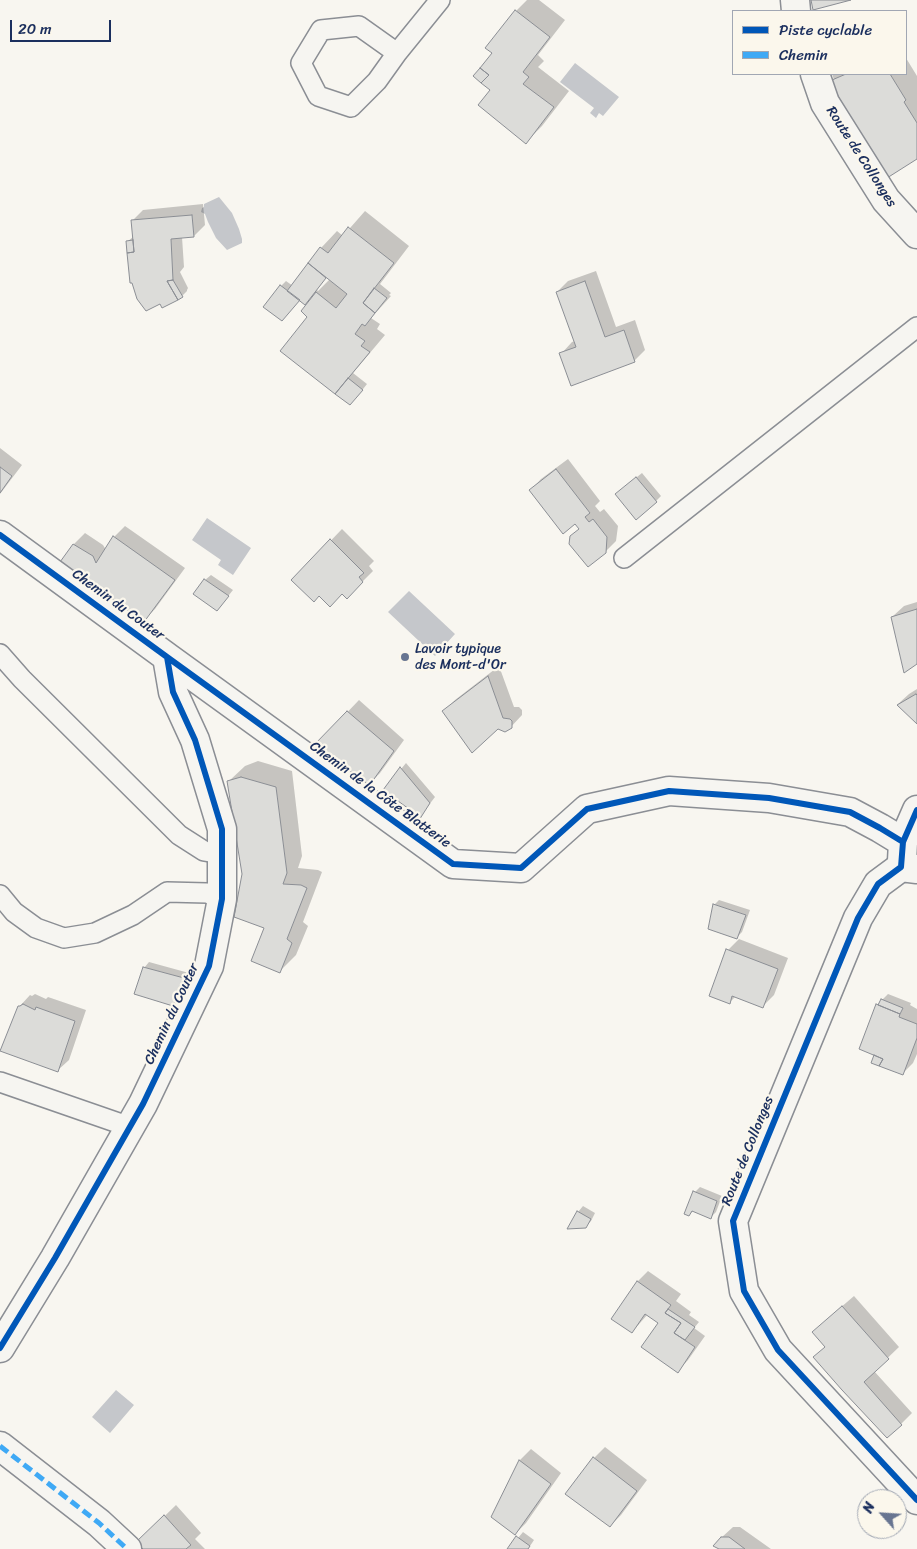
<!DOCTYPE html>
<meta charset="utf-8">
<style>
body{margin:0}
#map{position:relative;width:917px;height:1549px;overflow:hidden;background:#f8f6f0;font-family:Sriracha,sans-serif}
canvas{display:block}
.legend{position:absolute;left:732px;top:10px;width:175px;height:65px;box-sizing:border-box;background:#fbf7ec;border:1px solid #a1a7b3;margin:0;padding:6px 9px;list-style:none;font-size:15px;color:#1b2f5e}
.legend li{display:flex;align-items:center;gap:10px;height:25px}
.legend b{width:25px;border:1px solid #a1a7b3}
.north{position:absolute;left:857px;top:1489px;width:50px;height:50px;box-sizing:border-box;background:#fbf7ec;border:1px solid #a1a7b3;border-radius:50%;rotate:296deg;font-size:14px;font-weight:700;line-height:20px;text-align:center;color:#1b2f5e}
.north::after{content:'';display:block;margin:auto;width:18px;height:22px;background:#687591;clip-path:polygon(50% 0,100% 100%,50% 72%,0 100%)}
.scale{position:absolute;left:10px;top:20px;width:101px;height:22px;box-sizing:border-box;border:2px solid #1b2f5e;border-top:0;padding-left:6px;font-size:15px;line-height:18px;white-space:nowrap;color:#1b2f5e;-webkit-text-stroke:4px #fbf7ec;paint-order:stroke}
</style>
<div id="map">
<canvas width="917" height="1549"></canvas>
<ul class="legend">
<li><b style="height:6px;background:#0057b8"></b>Piste cyclable</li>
<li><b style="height:6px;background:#3fa9f5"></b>Chemin</li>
</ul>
<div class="north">N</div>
<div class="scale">20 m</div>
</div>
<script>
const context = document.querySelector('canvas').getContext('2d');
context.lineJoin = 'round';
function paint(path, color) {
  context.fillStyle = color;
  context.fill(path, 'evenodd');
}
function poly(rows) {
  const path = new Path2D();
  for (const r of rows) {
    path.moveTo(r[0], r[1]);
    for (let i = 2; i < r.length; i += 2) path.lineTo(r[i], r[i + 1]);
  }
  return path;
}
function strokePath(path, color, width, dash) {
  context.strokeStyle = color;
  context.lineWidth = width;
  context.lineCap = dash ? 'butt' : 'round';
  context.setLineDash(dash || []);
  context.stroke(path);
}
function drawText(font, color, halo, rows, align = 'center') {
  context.font = font + ' Sriracha,sans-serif';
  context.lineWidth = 4.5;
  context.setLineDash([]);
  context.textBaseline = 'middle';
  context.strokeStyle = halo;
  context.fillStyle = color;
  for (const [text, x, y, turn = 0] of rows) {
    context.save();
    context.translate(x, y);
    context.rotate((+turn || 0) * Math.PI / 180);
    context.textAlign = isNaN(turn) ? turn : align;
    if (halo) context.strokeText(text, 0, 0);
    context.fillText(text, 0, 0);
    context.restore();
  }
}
paint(poly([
 [575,63,619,97,603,116,599,113,596,118,590,113,594,108,560,82],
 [219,197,232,213,239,229,242,239,242,243,227,250,216,238,208,222,205,214,201,212,202,208,204,207,204,204],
 [207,518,251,548,233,575,218,565,221,560,192,540],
 [409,591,455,634,435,656,388,612],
 [116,1390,134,1405,110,1433,92,1417]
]), '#c5c7cb');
paint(poly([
 [527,0,539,0,565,20,538,55,544,61,538,67,569,91,542,126,526,142,492,90,516,11],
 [906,58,917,76,917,157,839,94,832,74,906,74],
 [203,204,205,225,194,236,182,237,184,267,180,272,188,288,187,290,187,291,182,296,127,242,134,236,132,221,143,210],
 [365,211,409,246,380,284,391,293,389,295,391,296,371,318,380,324,377,329,385,335,353,373,367,384,356,398,308,317,307,305,300,299,282,320,281,286,286,281,293,286,321,248,337,231,343,236],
 [327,276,330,279,318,291,317,290],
 [596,271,616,327,635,320,645,350,634,361,561,354,572,342,575,341,557,292,568,281],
 [0,448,22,465,0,494],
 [568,459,600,501,595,506,600,512,604,509,618,526,616,541,605,552,571,537,580,528,576,522,531,490,541,479],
 [642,473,661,496,656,501,622,489],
 [125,526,185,568,155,609,144,620,62,561,74,544,85,533,103,545,106,550,114,537],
 [342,529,374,561,369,566,373,571,358,586,343,592,319,595,293,580],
 [211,575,233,590,217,610,205,580],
 [917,602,917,662,892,617,904,606],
 [499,666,514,707,519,707,522,710,522,715,509,729,444,711,455,700],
 [917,689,917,722,898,704,909,694],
 [359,700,404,740,380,773,368,785,316,745],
 [258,761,292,771,302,856,298,868,318,870,322,872,303,922,308,926,296,955,280,971,265,928,243,874,228,782,245,766],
 [406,763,435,797,415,823,410,809,384,790],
 [719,900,750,910,742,932,737,937,714,905],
 [739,939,788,958,774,995,763,1006,736,996,729,1003,728,950],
 [149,962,189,973,178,999,172,1004,144,968],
 [35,994,46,999,48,997,86,1010,69,1060,57,1071,19,1007,30,995,32,996],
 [888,994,911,1003,910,1005,917,1009,917,1054,913,1063,902,1074,876,1054,877,1005],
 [700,1187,722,1196,716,1212,711,1217,694,1210,689,1215,695,1192],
 [583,1206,595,1213,591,1221,585,1227,578,1212],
 [648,1271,681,1294,676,1301,691,1312,689,1315,699,1322,694,1328,705,1336,688,1360,678,1371,659,1322,648,1314,632,1332,637,1282],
 [854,1296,899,1347,874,1371,912,1413,901,1424,815,1357,826,1346,825,1321],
 [605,1447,647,1480,621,1515,610,1526,594,1458],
 [531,1449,561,1473,526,1523,515,1534,493,1516,520,1460],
 [176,1505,201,1533,195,1539,205,1549,145,1549,138,1542],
 [733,1527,740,1527,771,1549,721,1549,721,1538],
 [523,1532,534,1540,528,1549,509,1549]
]), '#0003');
const building = poly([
 [811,0,851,0,813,10,811,0],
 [515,10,550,37,523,72,529,77,523,84,554,107,526,144,478,105,490,90,481,83,489,75,480,68,492,53,485,48,515,10],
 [480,68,489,75,481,83,473,76,480,68],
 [846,74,890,74,906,100,904,102,917,123,917,159,887,178,857,130,837,94,832,80,846,74],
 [192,215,194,237,171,239,173,280,167,281,178,300,162,308,160,304,146,311,137,299,132,283,130,283,127,253,134,252,131,220,192,215],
 [348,227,394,263,363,303,375,313,365,326,362,324,355,334,365,341,361,346,370,352,335,394,280,351,307,317,301,311,316,292,336,308,347,294,308,263,320,247,328,253,348,227],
 [133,240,134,252,127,253,126,241,133,240],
 [308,263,326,278,305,305,287,291,308,263],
 [173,280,183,297,178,300,167,281,173,280],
 [585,281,605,337,624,330,635,362,571,386,559,353,576,347,556,292,585,281],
 [280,285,300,300,282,321,263,307,280,285],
 [374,288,387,298,375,313,363,303,374,288],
 [348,378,363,390,350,405,335,394,348,378],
 [0,467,12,476,0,493,0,467],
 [556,469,590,513,585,517,589,522,593,519,607,537,606,553,588,567,569,544,570,536,579,529,575,524,563,534,529,490,556,469],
 [636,477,657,502,636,520,615,494,636,477],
 [113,536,175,580,144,622,60,562,73,544,93,556,96,563,113,536],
 [330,539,364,573,359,577,363,582,347,599,342,594,330,607,319,596,314,602,291,580,330,539],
 [204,579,229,596,217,611,193,594,204,579],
 [917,609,917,664,904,673,891,617,917,609],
 [488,676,503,718,510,719,512,721,512,728,505,732,498,729,472,753,442,711,488,676],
 [916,694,917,695,917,724,897,705,916,694],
 [347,711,394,751,369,786,361,786,314,745,347,711],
 [400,767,430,803,416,825,409,820,409,809,383,790,400,767],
 [241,777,276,787,287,873,283,884,301,885,307,888,287,939,292,943,280,973,251,961,264,928,234,917,242,874,227,781,241,777],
 [713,904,746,915,737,939,708,929,713,904],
 [726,949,778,969,763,1008,732,996,730,1004,709,996,726,949],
 [143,967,184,978,173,1006,134,994,143,967],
 [881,999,903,1008,900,1014,878,1005,881,999],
 [23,1004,35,1010,36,1007,75,1021,58,1072,0,1051,18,1006,20,1006,23,1004],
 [876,1004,900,1014,899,1017,917,1024,917,1038,903,1075,879,1066,883,1059,859,1049,876,1004],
 [874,1055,883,1059,879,1066,871,1063,874,1055],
 [693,1191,717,1201,711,1219,692,1211,689,1216,684,1214,693,1191],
 [577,1211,591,1219,586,1228,567,1229,577,1211],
 [637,1281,671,1305,665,1313,681,1323,674,1333,695,1347,678,1373,641,1347,658,1323,645,1314,632,1333,611,1319,637,1281],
 [842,1306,889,1359,864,1382,902,1425,887,1438,842,1390,813,1357,825,1347,812,1332,842,1306],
 [668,1309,695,1327,685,1340,674,1333,681,1323,665,1313,668,1309],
 [593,1457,637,1491,610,1527,565,1494,593,1457],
 [519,1460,551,1484,515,1535,491,1517,519,1460],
 [164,1515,191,1545,186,1549,143,1549,136,1542,164,1515],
 [516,1536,530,1546,528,1549,507,1549,516,1536],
 [721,1537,729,1537,745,1549,719,1549,713,1546,721,1537]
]);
paint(building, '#dcdcd9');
strokePath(building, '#8b8e94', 1);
const service = poly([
 [397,53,359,26,321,30,301,63,318,96,351,107,377,81,397,53,440,0],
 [624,558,917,327],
 [0,654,22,679,179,835,204,851,222,854],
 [0,895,14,912,36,928,64,938,95,933,133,915,167,892,207,893,222,899],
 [0,1082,130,1127]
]);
const minor = poly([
 [795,0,796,11],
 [815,74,825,103,886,200,917,234],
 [0,535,167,657,173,692,195,740,222,829,222,899,209,966,143,1104,55,1258,0,1348],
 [167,657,453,864,521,868,587,809,669,791,769,798,850,812,880,828,903,842],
 [902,861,903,842,917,810],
 [0,1446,99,1523,127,1549]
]);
const tertiary = poly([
 [917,869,901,867,878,884,858,918,733,1221,744,1291,778,1350,917,1500]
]);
strokePath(service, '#8b8e94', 22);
strokePath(minor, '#8b8e94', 31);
strokePath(tertiary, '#8b8e94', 31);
strokePath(service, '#f6f5f1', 19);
strokePath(minor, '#f6f5f1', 28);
strokePath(tertiary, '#f6f5f1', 28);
strokePath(poly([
 [0,1446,99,1523,127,1549]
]), '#3fa9f5', 5, [10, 5]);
strokePath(poly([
 [0,535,167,657,173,692,195,740,222,829,222,899,209,966,143,1104,55,1258,0,1348],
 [167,657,453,864,521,868,587,809,669,791,769,798,850,812,880,828,903,842],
 [917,810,903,842,901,867,878,884,858,918,733,1221,744,1291,778,1350,917,1500]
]), '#0057b8', 6);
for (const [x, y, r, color] of [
 [405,657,5,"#687591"]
]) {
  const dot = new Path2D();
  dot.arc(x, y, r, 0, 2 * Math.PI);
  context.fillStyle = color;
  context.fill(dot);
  strokePath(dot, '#fbf7ec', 2);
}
drawText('14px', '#1b2f5e', '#fbf7ec', [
 ["Route de Collonges",861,157,57],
 ["Chemin du Couter",118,605,36],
 ["Chemin de la Côte Blatterie",380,795,36],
 ["Chemin du Couter",172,1014,-65],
 ["Route de Collonges",748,1151,-68]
]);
drawText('14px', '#1b2f5e', '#fbf7ec', [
 ["Lavoir typique",415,649],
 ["des Mont-d'Or",415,665]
], 'left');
</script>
